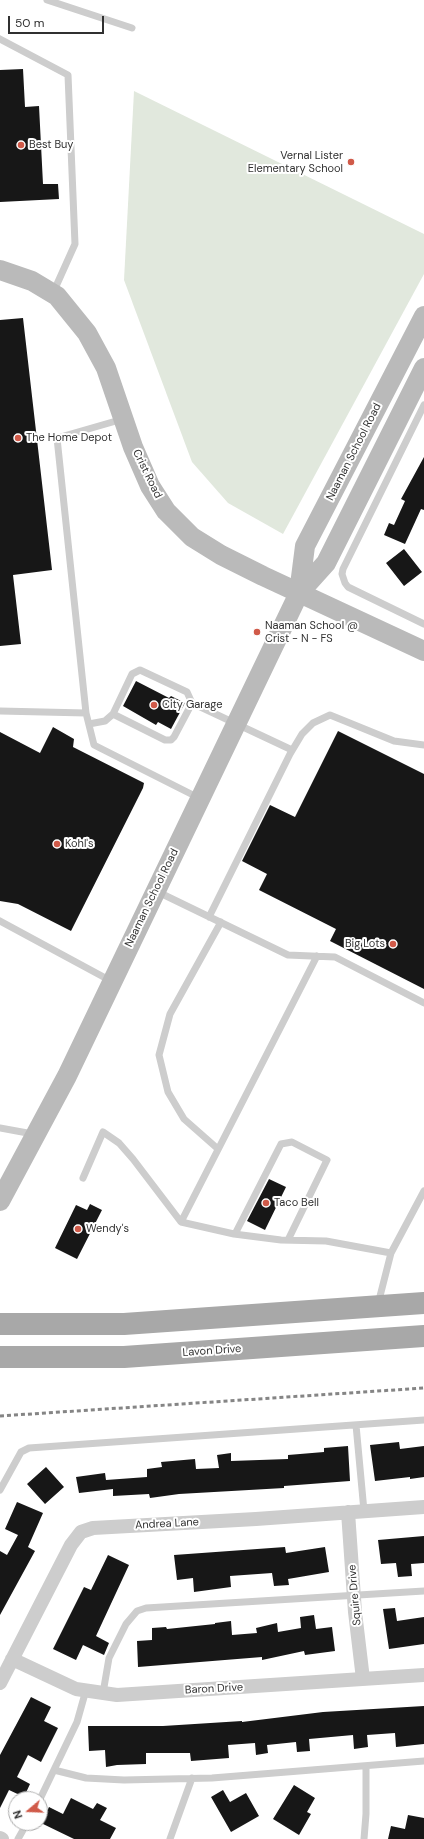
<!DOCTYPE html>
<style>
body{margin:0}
#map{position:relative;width:424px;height:1839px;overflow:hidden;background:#fff;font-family:"DM Sans",sans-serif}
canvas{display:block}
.north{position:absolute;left:8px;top:1791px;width:40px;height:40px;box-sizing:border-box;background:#fff;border:1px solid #acacac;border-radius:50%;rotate:251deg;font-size:11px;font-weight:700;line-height:16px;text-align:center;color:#303030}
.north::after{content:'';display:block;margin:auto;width:14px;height:18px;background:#d05a49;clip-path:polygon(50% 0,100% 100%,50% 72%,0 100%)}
.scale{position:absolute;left:8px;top:16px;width:96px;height:18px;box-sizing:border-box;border:2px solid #303030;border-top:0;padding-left:5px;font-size:12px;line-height:14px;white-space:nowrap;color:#303030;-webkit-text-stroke:3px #fff;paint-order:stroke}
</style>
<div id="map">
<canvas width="424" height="1839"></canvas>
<div class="north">N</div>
<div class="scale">50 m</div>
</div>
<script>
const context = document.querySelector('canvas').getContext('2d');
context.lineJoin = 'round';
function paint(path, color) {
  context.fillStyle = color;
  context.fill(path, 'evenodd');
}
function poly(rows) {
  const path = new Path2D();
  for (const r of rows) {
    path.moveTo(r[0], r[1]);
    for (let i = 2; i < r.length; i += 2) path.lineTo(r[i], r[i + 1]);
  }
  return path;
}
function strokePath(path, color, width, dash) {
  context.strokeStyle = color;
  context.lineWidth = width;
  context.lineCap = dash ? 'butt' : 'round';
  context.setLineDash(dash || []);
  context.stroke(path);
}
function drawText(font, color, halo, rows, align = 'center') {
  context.font = font + ' "DM Sans",sans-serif';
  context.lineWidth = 4;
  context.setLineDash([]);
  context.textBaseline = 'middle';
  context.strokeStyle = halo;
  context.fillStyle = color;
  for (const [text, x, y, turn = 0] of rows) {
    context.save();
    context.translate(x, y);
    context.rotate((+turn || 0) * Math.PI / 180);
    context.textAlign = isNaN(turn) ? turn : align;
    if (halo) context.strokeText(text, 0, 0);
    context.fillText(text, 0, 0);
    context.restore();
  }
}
paint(poly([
 [134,91,424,234,424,274,283,534,228,503,192,462,124,280]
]), '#e1e8dd');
paint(poly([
 [23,69,25,107,39,106,43,184,58,184,59,199,0,202,0,70],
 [23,318,52,570,13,575,21,644,0,646,0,320],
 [424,457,424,510,421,509,405,544,384,535,389,523,394,525,405,501,401,499],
 [404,549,422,572,404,586,386,563],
 [136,681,169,698,171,696,185,703,171,729,158,722,156,725,123,706],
 [53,727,74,739,73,747,144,783,143,788,71,931,18,904,0,901,0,732,40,753],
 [338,731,424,774,424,989,330,941,336,929,259,890,267,874,242,861,270,805,295,817],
 [269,1179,286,1187,265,1230,247,1221],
 [90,1204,102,1210,77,1259,55,1248,76,1205,87,1210],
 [399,1442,400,1449,424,1446,424,1477,410,1479,410,1477,375,1481,370,1445],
 [348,1446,350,1481,284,1486,284,1488,179,1494,150,1498,149,1494,113,1496,113,1489,79,1493,76,1477,105,1473,106,1480,147,1477,147,1469,162,1467,161,1462,195,1459,196,1469,219,1468,217,1455,231,1453,231,1461,288,1459,288,1455,324,1452,324,1448],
 [46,1467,64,1487,45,1504,27,1484],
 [17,1502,43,1513,28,1547,35,1551,0,1615,0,1551,7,1555,18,1535,5,1529],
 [424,1536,424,1563,411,1564,412,1576,398,1577,396,1563,381,1564,378,1540],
 [285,1547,286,1553,325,1547,329,1572,288,1579,289,1585,274,1586,272,1573,230,1576,231,1587,194,1592,193,1578,177,1580,174,1555],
 [108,1555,129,1565,96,1636,109,1643,104,1655,83,1645,76,1660,53,1649,84,1587,91,1590],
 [395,1608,397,1621,424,1617,424,1644,389,1649,383,1609],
 [314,1615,316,1629,332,1627,335,1651,305,1655,304,1651,262,1660,262,1657,138,1667,137,1641,152,1640,152,1628,166,1627,167,1629,215,1624,215,1623,231,1621,232,1635,257,1633,256,1628,277,1623,278,1632,301,1628,300,1617],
 [31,1697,51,1707,44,1721,58,1728,41,1762,28,1755,17,1777,30,1784,24,1797,9,1790,0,1808,0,1755],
 [424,1706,424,1744,396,1747,395,1733,367,1735,368,1747,354,1749,353,1735,309,1739,310,1751,297,1752,296,1742,267,1745,268,1753,256,1755,255,1743,228,1745,229,1758,191,1761,190,1753,146,1753,146,1764,117,1765,106,1767,105,1750,89,1751,88,1726,163,1726,242,1721,242,1722,323,1712],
 [294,1785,315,1798,307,1812,311,1814,299,1835,273,1819],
 [223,1790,230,1802,246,1793,259,1816,231,1832,211,1797],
 [71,1798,93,1809,97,1803,107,1808,100,1820,116,1828,110,1839,74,1839,41,1823,49,1807,63,1814],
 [408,1815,424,1818,424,1839,388,1839,391,1826,405,1829]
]), '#171717');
strokePath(poly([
 [47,0,132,28],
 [0,39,68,75,75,244,53,293],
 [424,405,343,569,342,574,345,583,348,587,424,624],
 [0,711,86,713,94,745,199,798],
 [86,713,57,438,123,419],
 [113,714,132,674,140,670,187,692,192,703],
 [89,724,105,721,113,714,165,740,171,740,174,737,192,703,292,750],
 [158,892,288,955,335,957,424,1003],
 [209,917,290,754,302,734,313,723,330,715,394,741,424,745],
 [0,921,111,981],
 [0,1128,33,1134],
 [218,1149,184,1119,168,1092,159,1055,170,1014,221,922],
 [83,1178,103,1132,119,1143,133,1159,181,1222,234,1234,281,1240,326,1241,391,1253,378,1304],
 [181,1222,317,956],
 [235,1234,281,1144,292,1142,327,1160,288,1240],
 [391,1253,424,1191],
 [356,1425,364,1511],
 [0,1490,21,1452,29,1448,424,1420],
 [103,1693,109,1658,126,1624,137,1611,146,1608,424,1591],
 [54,1770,86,1778,124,1780,212,1778,424,1761],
 [40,1799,77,1722,86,1690],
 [18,1839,27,1823],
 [170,1839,192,1778],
 [364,1839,366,1814,366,1766]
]), '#cdcdcd', 7);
strokePath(poly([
 [348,1512,355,1612,363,1679],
 [12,1659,76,1689,117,1695,424,1675],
 [0,1683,71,1545,81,1532,93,1528,256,1519,424,1507],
 [0,1838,2,1839]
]), '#cdcdcd', 14);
strokePath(poly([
 [0,270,32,281,57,296,87,333,106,368,133,447,150,486,166,511,192,537,221,555,263,576,424,651],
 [299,593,305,546,424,316],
 [0,1201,67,1076,299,593,326,563,424,368]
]), '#bababa', 20);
strokePath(poly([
 [0,1324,124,1324,424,1303],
 [0,1357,124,1357,424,1336]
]), '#a8a8a8', 22);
strokePath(poly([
 [0,1416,424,1388]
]), '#858585', 3, [4, 3]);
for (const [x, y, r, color] of [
 [21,145,4,"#d05a49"],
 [351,162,4,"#d05a49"],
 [18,438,4,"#d05a49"],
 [257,632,4,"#d05a49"],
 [154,705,4,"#d05a49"],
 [57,844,4,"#d05a49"],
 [393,944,4,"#d05a49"],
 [266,1203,4,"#d05a49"],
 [78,1229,4,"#d05a49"]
]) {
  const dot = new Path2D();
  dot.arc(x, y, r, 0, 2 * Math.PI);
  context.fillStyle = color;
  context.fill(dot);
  strokePath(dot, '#fff', 1.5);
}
drawText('11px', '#303030', '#fff', [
 ["Best Buy",29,145],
 ["Vernal Lister",343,156,"right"],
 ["Elementary School",343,169,"right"],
 ["The Home Depot",26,438],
 ["Naaman School @",265,626],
 ["Crist - N - FS",265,639],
 ["City Garage",162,705],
 ["Kohl's",65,844],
 ["Big Lots",385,944,"right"],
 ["Taco Bell",274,1203],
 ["Wendy's",86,1229]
], 'left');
drawText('11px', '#303030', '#fff', [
 ["Naaman School Road",354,452,-63],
 ["Crist Road",147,474,64],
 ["Naaman School Road",152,898,-64],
 ["Lavon Drive",212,1351,-4],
 ["Andrea Lane",167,1524,-3],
 ["Squire Drive",355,1595,-95],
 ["Baron Drive",214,1689,-3]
]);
</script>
